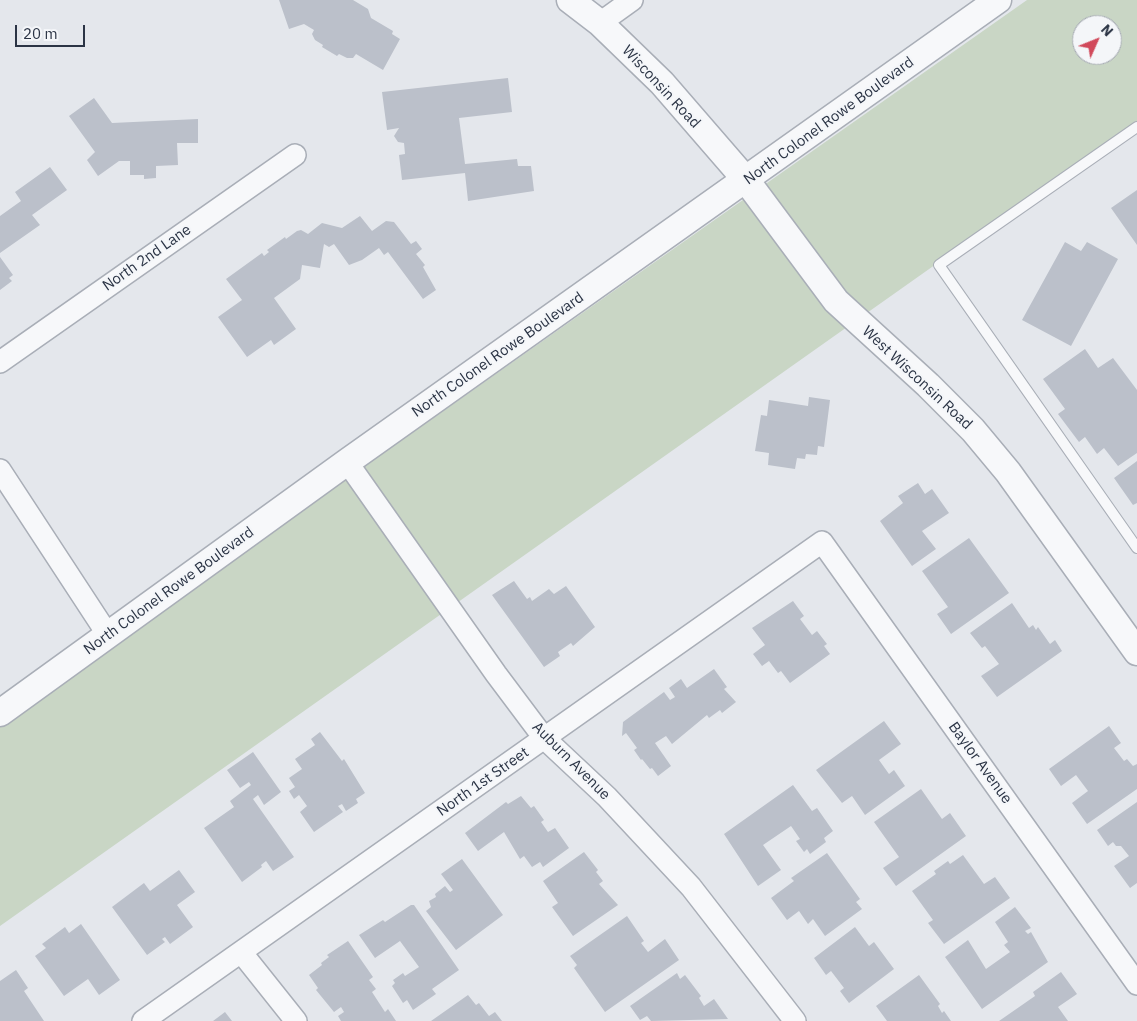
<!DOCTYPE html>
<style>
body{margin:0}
#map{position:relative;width:1137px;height:1021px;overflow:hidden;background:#e4e7ec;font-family:"IBM Plex Sans",sans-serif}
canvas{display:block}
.north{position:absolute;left:1072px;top:15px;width:50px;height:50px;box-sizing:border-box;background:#f4f6f9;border:1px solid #a4a8b1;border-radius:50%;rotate:46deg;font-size:14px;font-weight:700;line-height:20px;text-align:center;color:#2b3445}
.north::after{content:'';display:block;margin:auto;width:18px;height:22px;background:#d1495b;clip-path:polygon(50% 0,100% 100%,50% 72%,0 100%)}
.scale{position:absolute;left:15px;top:25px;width:70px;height:22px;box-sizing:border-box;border:2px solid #2b3445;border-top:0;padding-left:6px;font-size:15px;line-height:18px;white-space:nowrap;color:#2b3445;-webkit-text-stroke:4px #f4f6f9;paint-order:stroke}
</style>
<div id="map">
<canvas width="1137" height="1021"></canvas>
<div class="north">N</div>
<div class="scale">20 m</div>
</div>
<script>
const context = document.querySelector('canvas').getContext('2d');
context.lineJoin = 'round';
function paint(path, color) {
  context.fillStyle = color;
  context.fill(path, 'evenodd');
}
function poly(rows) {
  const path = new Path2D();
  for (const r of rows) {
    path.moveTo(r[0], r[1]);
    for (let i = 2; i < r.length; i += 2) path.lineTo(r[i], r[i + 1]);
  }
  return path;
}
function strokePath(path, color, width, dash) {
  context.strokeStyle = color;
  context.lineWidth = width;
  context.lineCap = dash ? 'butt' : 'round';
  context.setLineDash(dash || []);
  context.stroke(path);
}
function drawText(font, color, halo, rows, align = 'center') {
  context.font = font + ' "IBM Plex Sans",sans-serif';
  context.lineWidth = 4;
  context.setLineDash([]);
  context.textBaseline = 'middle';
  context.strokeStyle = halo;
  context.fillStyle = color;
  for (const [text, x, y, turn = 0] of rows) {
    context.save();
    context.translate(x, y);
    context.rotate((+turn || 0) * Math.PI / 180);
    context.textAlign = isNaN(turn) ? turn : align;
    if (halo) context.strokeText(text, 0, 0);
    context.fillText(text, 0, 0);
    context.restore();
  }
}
paint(poly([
 [1027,0,1137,0,1137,122,0,926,0,723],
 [1082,25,1112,25,1112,55,1082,55]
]), '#c9d6c5');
paint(poly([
 [279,0,353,0,368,9,371,18,393,31,392,34,400,39,383,70,356,54,353,58,347,58,339,54,337,56,322,47,323,45,315,40,312,34,314,30,304,24,289,29],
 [508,78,512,112,459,118,465,164,517,159,518,166,531,166,534,191,468,201,465,173,402,180,399,155,405,154,404,143,398,142,394,136,399,128,387,130,382,92],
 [94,98,112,123,198,119,198,143,177,143,178,165,156,166,156,178,144,179,144,175,130,175,130,161,119,161,98,176,87,160,95,152,69,116],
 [50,167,67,190,32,215,40,225,0,253,0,216,21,201,15,192],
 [1137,190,1137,245,1111,208],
 [360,216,372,231,386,221,394,222,411,244,416,241,422,249,416,254,425,265,423,267,436,290,423,299,388,252,384,255,379,248,362,260,349,265,334,244,329,247,324,244,320,268,302,265,300,279,274,298,296,329,274,345,271,340,247,357,218,317,242,300,226,279,262,253,264,256,269,252,267,250,285,237,286,239,297,231,301,230,308,234,322,223,342,228],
 [1065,242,1081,251,1087,242,1118,259,1071,346,1022,320],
 [0,257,13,275,9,278,12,281,0,290],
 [1085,349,1098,368,1113,358,1137,390,1137,453,1118,466,1104,448,1097,454,1085,437,1079,442,1058,414,1065,409,1043,379],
 [809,397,830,400,824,447,818,446,817,455,806,454,805,459,797,458,795,469,768,465,769,453,755,451,761,415,767,416,769,400,808,406],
 [1137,461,1137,503,1133,505,1114,478],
 [918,483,925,494,932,489,949,513,922,531,936,549,912,566,880,521,903,503,898,496],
 [969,538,1009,593,951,634,937,614,948,607,922,571],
 [514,581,527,599,530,597,532,601,549,589,554,594,566,586,595,627,573,646,571,643,558,652,560,656,544,667,492,595],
 [793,601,804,616,800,619,812,635,817,631,827,644,824,646,830,654,790,683,781,671,778,673,769,661,762,666,753,654,765,645,752,628],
 [1012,603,1029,628,1033,625,1036,630,1038,627,1050,644,1055,640,1062,651,997,697,981,676,999,664,985,646,982,648,970,633],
 [714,669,727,687,724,689,736,702,722,713,720,710,709,718,707,715,672,744,666,736,655,743,671,766,658,776,652,768,650,769,642,759,641,760,634,750,637,748,626,733,622,736,623,722,664,692,670,700,675,697,669,688,681,679,687,688],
 [884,721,901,744,879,760,889,774,894,770,905,786,865,815,852,796,842,803,816,770],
 [1109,726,1121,743,1114,748,1124,761,1127,759,1133,766,1137,764,1137,789,1087,824,1072,803,1088,791,1076,775,1061,786,1049,769],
 [320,732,342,761,344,759,365,793,356,799,358,803,346,811,342,804,338,806,343,812,314,832,300,812,307,806,299,795,294,799,289,791,295,787,289,778,302,769,295,759,315,745,311,739],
 [253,752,281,792,264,805,258,795,253,799,294,857,273,871,266,861,261,865,262,867,242,882,204,828,234,807,230,801,251,785,249,782,240,788,227,770],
 [793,785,812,811,817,808,833,831,824,838,826,842,810,854,807,849,804,852,796,841,800,839,791,826,763,845,781,870,758,886,724,834],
 [921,789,942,819,950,813,966,836,896,886,883,868,899,857,874,822],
 [521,796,531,808,534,806,544,820,541,822,548,832,555,828,569,848,543,867,540,862,532,867,524,856,520,859,504,832,478,851,465,833,506,802,508,804],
 [1137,802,1137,883,1130,888,1114,866,1129,856,1121,846,1116,846,1113,842,1108,846,1097,830],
 [584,852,598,870,596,872,603,881,599,884,618,905,573,936,552,907,558,903,543,881],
 [827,853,860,899,856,902,862,909,825,936,813,919,808,924,799,911,787,920,771,898,794,881,791,878],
 [963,855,984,884,995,877,1010,898,944,944,928,923,933,920,912,891,936,874,934,871,948,861,950,864],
 [462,859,503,915,456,950,426,911,431,907,429,901,436,897,435,894,445,886,450,892,453,890,441,874],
 [179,870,195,892,177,905,193,927,170,944,165,937,162,939,165,942,147,955,112,907,144,883,150,891],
 [411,905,414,905,459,970,432,989,436,994,413,1010,407,1000,403,1003,392,986,395,983,393,980,403,973,405,976,419,967,400,941,375,958,359,935,383,920,385,922],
 [1015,907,1031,928,1025,931,1028,934,1031,932,1048,962,982,1009,945,957,968,940,986,969,1010,952,1004,945,1008,942,995,922],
 [627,916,644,941,641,943,648,952,665,939,679,960,605,1012,574,968,577,965,570,956],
 [81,924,120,980,99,995,88,979,64,996,35,956,46,948,42,944,65,927,69,933],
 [855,927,869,946,874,942,894,969,849,1003,840,991,844,988,831,971,826,975,814,958],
 [348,941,373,977,369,980,376,989,372,992,385,1012,388,1009,396,1021,341,1021,338,1016,344,1012,341,1007,334,1012,316,990,318,988,309,975,322,965,321,963,329,957,327,955],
 [16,970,28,988,24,991,44,1021,0,1021,0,981],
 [1061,972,1077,994,1058,1007,1068,1021,999,1021,1035,996,1033,992],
 [677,973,680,979,685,975,701,996,699,998,704,1006,714,999,728,1019,651,1021,647,1016,640,1020,630,1006],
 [919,975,940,1004,938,1006,942,1013,944,1011,951,1021,887,1021,876,1006],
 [468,995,476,1005,479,1003,489,1016,495,1012,502,1021,431,1021],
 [225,1012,232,1021,213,1021]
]), '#bbc0ca');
const service = poly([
 [1137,127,939,265,1137,548]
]);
const minor = poly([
 [600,23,632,0],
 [0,362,295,155],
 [347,462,496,674,544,738,607,797,691,887,795,1021],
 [0,470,108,635],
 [241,952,296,1021],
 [143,1021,822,542,1137,984]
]);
const tertiary = poly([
 [570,0,600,23,662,83,746,180,836,301,928,385,973,430,1008,472,1137,652],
 [0,713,347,462,998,0]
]);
strokePath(service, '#a9aeb7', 12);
strokePath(minor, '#a9aeb7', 24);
strokePath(tertiary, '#a9aeb7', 29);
strokePath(service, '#f7f8fa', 10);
strokePath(minor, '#f7f8fa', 21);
strokePath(tertiary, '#f7f8fa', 26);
drawText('15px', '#2b3445', '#f4f6f9', [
 ["Wisconsin Road",661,87,47],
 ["North Colonel Rowe Boulevard",829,121,-36],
 ["North 2nd Lane",147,258,-35],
 ["North Colonel Rowe Boulevard",498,355,-35],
 ["West Wisconsin Road",917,378,43],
 ["North Colonel Rowe Boulevard",169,591,-36],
 ["Auburn Avenue",571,761,45],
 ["Baylor Avenue",980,763,54],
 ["North 1st Street",483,782,-35]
]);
</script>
